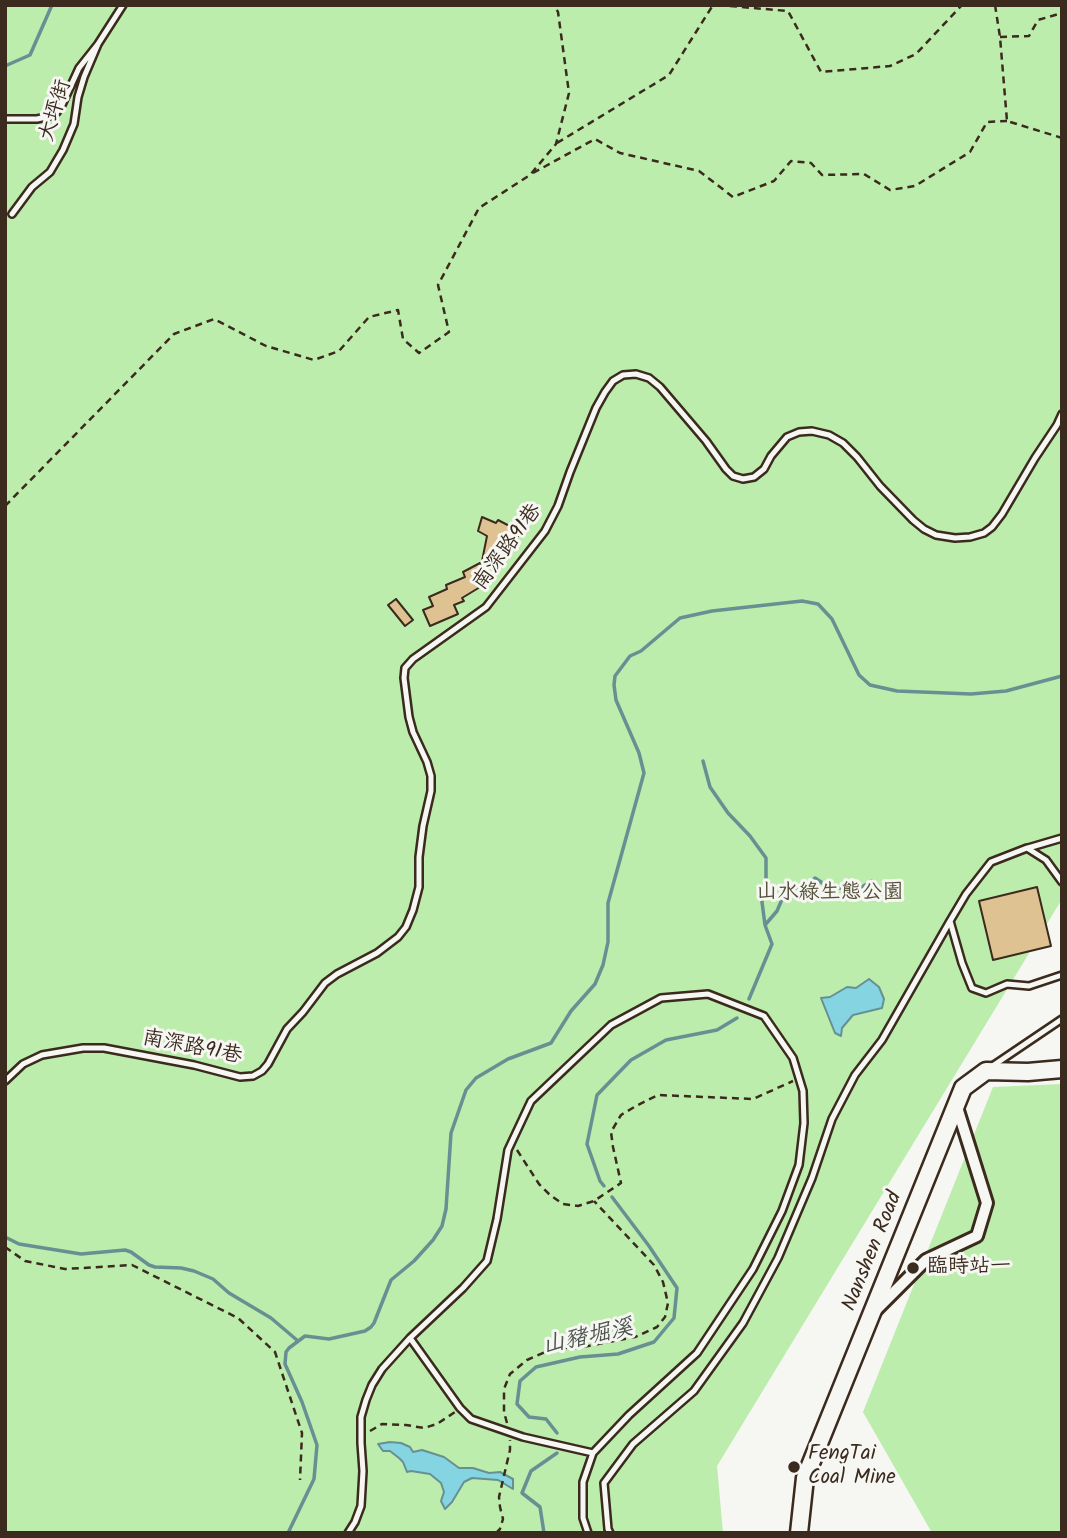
<!DOCTYPE html>
<meta charset="utf-8">
<style>
body{margin:0}
#map{position:relative;width:1067px;height:1538px;overflow:hidden;background:#f6f6f2;font-family:Kalam,sans-serif}
canvas{display:block}
.frame{position:absolute;inset:0;border:7px solid #3b2a1e;pointer-events:none}
</style>
<div id="map">
<canvas width="1067" height="1538"></canvas>
<div class="frame"></div>
</div>
<script>
const context = document.querySelector('canvas').getContext('2d');
context.lineJoin = 'round';
function paint(path, color) {
  context.fillStyle = color;
  context.fill(path, 'evenodd');
}
function poly(rows) {
  const path = new Path2D();
  for (const r of rows) {
    path.moveTo(r[0], r[1]);
    for (let i = 2; i < r.length; i += 2) path.lineTo(r[i], r[i + 1]);
  }
  return path;
}
function strokePath(path, color, width, dash) {
  context.strokeStyle = color;
  context.lineWidth = width;
  context.lineCap = dash ? 'butt' : 'round';
  context.setLineDash(dash || []);
  context.stroke(path);
}
function drawText(font, color, halo, rows, align = 'center') {
  context.font = font + ' Kalam,"LXGW WenKai TC",sans-serif';
  context.lineWidth = 6;
  context.setLineDash([]);
  context.textBaseline = 'middle';
  context.strokeStyle = halo;
  context.fillStyle = color;
  for (const [text, x, y, turn = 0] of rows) {
    context.save();
    context.translate(x, y);
    context.rotate((+turn || 0) * Math.PI / 180);
    context.textAlign = isNaN(turn) ? turn : align;
    if (halo) context.strokeText(text, 0, 0);
    context.fillText(text, 0, 0);
    context.restore();
  }
}
paint(poly([
 [5,5,1062,5,1062,899,717,1466,723,1533,5,1533],
 [1062,1084,1062,1533,932,1533,863,1412,993,1087]
]), '#bcedac');
const water = poly([
 [869,979,879,987,884,999,882,1008,853,1015,842,1028,841,1036,835,1033,821,998,830,997,847,987,856,988,869,979],
 [390,1442,401,1443,410,1447,413,1452,422,1450,444,1457,459,1468,473,1468,489,1473,500,1472,513,1479,513,1489,498,1480,472,1478,464,1482,452,1502,445,1509,441,1501,444,1492,441,1483,430,1474,411,1471,407,1472,403,1462,399,1458,390,1451,383,1451,378,1444,390,1442]
]);
paint(water, '#84d4e1');
strokePath(water, '#679093', 2);
strokePath(poly([
 [5,66,30,55,52,5],
 [703,761,710,787,728,813,750,836,766,858,766,878,762,902,765,925,772,944,749,999],
 [765,925,777,911,783,897,788,889,807,887,815,878,830,888,860,888,872,881],
 [604,1186,600,1181,587,1144,597,1095,631,1060,666,1040,717,1030,737,1018],
 [5,1237,19,1244,81,1254,125,1250,131,1252,149,1265,155,1267,181,1268,194,1271,213,1279,229,1293,271,1318,298,1341],
 [557,1433,546,1419,529,1417,517,1404,520,1381,536,1367,580,1357,618,1354,654,1342,674,1318,677,1288,649,1246,612,1197],
 [288,1533,314,1479,317,1445,302,1402,285,1364,286,1352,289,1348,305,1336,329,1339,365,1331,371,1327,374,1323,391,1280,414,1261,433,1240,442,1226,446,1209,451,1133,466,1090,476,1078,508,1059,551,1043,571,1011,595,984,603,965,608,942,608,903,644,773,639,753,616,700,614,685,615,676,630,656,641,651,680,618,712,611,802,601,818,604,832,619,859,675,870,685,897,691,971,694,1006,691,1062,676],
 [544,1533,540,1507,522,1493,531,1471,557,1453]
]), '#679093', 3.5);
const building = poly([
 [482,517,496,523,498,520,521,532,503,556,498,568,482,561,487,536,478,531,482,517],
 [480,563,490,581,462,598,464,601,454,605,458,614,430,626,423,610,433,606,429,597,447,589,446,585,465,577,463,572,480,563],
 [396,599,413,620,405,626,388,605,396,599],
 [1037,887,1051,946,993,960,979,901,1037,887]
]);
paint(building, '#dec292');
strokePath(building, '#3b2a1e', 2);
const service = poly([
 [5,119,37,119,51,116,57,112,62,105,79,68,98,44,123,5],
 [12,214,32,187,50,172,63,150,74,124,78,97,84,77,98,44],
 [1028,848,1062,838],
 [950,921,966,894,991,862,1027,848,1046,860,1062,882],
 [991,1067,1062,1019],
 [5,1081,23,1064,42,1055,83,1048,104,1048,194,1065,240,1077,253,1076,262,1071,268,1064,287,1029,303,1012,325,983,337,974,377,953,398,937,406,927,413,910,419,887,419,857,423,826,431,791,431,776,427,762,413,732,409,717,404,678,405,668,413,659,486,607,545,531,558,506,570,472,596,408,605,392,613,381,623,375,636,374,649,378,660,387,706,441,726,469,733,476,743,479,754,477,764,469,771,456,787,437,799,432,812,431,829,435,843,443,857,457,880,486,913,520,924,529,936,535,955,538,970,537,984,533,992,527,1002,514,1035,458,1057,425,1062,414],
 [410,1338,463,1288,487,1261,497,1219,508,1150,531,1101,611,1025,661,998,708,994,764,1016,793,1058,803,1091,804,1123,799,1165,782,1211,753,1269,697,1353,629,1415,593,1453,583,1482,583,1518,588,1533],
 [348,1533,355,1522,361,1506,363,1471,361,1443,361,1417,366,1400,372,1385,382,1369,410,1338,460,1408,471,1419,523,1437,593,1453],
 [610,1533,608,1529,604,1483,633,1444,694,1391,743,1323,778,1258,812,1178,832,1119,855,1075,882,1040,950,921,962,963,972,988,986,993,1007,984,1029,986,1062,975]
]);
const minor = poly([
 [875,1311,926,1260,977,1236,987,1203,956,1104]
]);
const secondary = poly([
 [799,1533,805,1478,963,1088,986,1071,1028,1072,1062,1069]
]);
strokePath(service, '#3b2a1e', 10);
strokePath(minor, '#3b2a1e', 16);
strokePath(secondary, '#3b2a1e', 21);
strokePath(poly([
 [718,5,788,11,821,72,890,66,916,54,962,5],
 [995,5,1000,37,1007,121,1062,138],
 [1000,37,1029,36,1038,20,1062,13],
 [557,143,669,75,713,5],
 [533,173,595,139,620,153,699,171,733,197,774,181,791,161,811,163,822,175,864,174,890,190,915,186,970,152,987,122,1007,121],
 [5,506,174,334,214,319,266,346,314,360,339,351,369,317,398,310,403,339,419,353,449,332,438,285,479,208,530,175,556,144,569,93,558,12,554,5],
 [517,1150,539,1184,550,1195,563,1204,578,1206,594,1201,621,1183,613,1147,611,1132,621,1115,636,1106,658,1095,753,1099,793,1081],
 [5,1247,25,1261,65,1269,132,1265,238,1318,275,1352,302,1433,300,1480],
 [507,1423,504,1412,504,1389,510,1374,527,1360,554,1348,578,1348,635,1337,657,1327,665,1317,668,1303,663,1282,654,1265,594,1201],
 [370,1431,382,1424,406,1425,424,1428,437,1424,455,1412],
 [496,1533,500,1529,503,1519,500,1507,499,1497,510,1450,510,1440]
]), '#3b2a1e', 2.5, [7, 5]);
strokePath(service, '#f6f6f2', 5);
strokePath(minor, '#f6f6f2', 10);
strokePath(secondary, '#f6f6f2', 16);
for (const [x, y, r, color] of [
 [913,1268,7,"#3b2a1e"],
 [794,1467,7,"#3b2a1e"]
]) {
  const dot = new Path2D();
  dot.arc(x, y, r, 0, 2 * Math.PI);
  context.fillStyle = color;
  context.fill(dot);
  strokePath(dot, '#f6f6f2', 2.5);
}
drawText('21px', '#3b2a1e', '#f6f6f2', [
 ["大坪街",57,111,-73],
 ["南深路91巷",509,548,-54],
 ["南深路91巷",192,1049,11],
 ["Nanshen Road",874,1252,-68]
]);
drawText('21px', '#55513a', '#f6f6f2', [
 ["山水綠生態公園",830,894]
]);
drawText('21px', '#3b2a1e', '#f6f6f2', [
 ["臨時站一",927,1268],
 ["FengTai",808,1455],
 ["Coal Mine",808,1479]
], 'left');
drawText('italic 23px', '#4d544f', '#f6f6f2', [
 ["山豬堀溪",588,1339,-12]
]);
</script>
